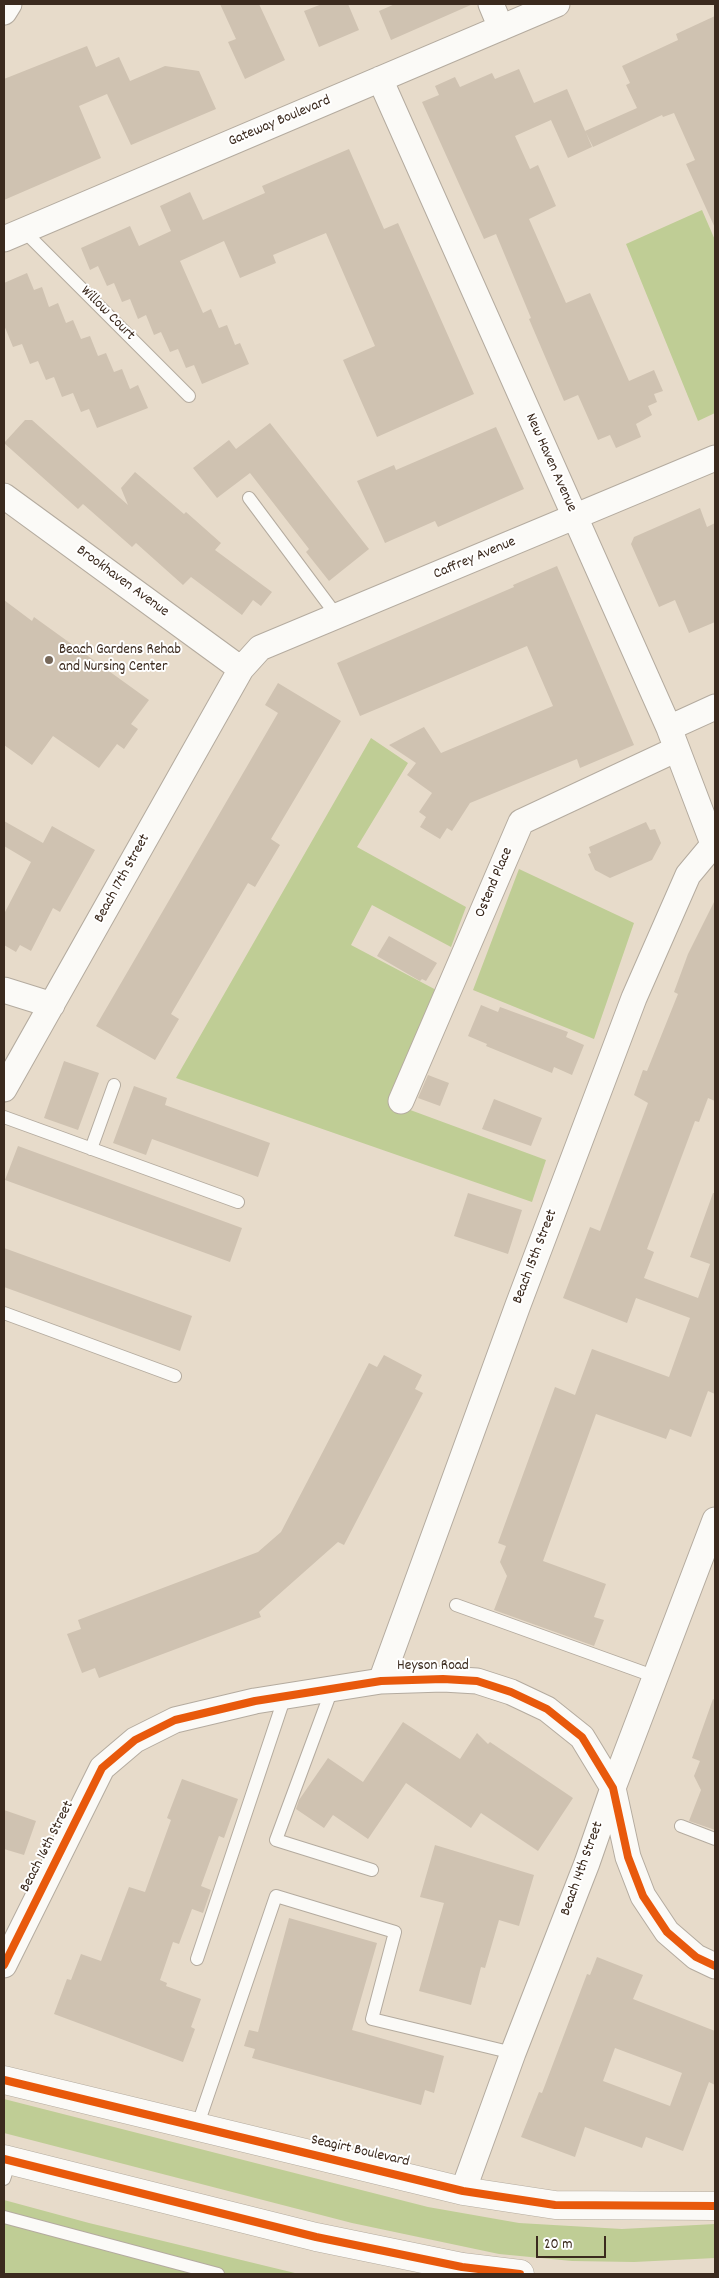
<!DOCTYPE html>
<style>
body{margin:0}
#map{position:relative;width:719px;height:2278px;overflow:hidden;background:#e7dbca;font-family:Dekko,sans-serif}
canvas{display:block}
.frame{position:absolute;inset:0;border:5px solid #3b2a1e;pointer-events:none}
.scale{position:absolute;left:536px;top:2236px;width:70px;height:22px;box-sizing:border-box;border:2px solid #3b2a1e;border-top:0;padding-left:6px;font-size:15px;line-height:18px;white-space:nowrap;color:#3b2a1e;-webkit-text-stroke:4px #fff;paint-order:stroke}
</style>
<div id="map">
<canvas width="719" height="2278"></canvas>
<div class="frame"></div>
<div class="scale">20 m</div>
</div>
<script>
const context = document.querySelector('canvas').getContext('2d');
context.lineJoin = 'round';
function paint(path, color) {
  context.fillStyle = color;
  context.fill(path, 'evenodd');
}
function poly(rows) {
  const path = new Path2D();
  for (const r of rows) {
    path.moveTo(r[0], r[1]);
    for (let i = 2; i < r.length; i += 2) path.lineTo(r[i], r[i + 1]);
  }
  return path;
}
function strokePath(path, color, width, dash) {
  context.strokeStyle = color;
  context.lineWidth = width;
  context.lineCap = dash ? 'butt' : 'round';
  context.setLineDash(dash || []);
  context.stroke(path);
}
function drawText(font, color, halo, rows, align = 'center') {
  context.font = font + ' Dekko,sans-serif';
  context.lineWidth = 4;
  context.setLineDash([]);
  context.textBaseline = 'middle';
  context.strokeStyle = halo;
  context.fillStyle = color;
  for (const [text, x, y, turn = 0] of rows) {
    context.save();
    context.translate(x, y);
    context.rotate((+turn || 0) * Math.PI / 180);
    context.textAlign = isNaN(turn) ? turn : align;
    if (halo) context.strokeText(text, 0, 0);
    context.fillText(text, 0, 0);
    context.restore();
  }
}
paint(poly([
 [702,210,715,240,715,413,698,421,626,244],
 [371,738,408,763,357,847,466,907,451,947,372,905,351,945,440,992,394,1104,546,1160,532,1202,176,1078],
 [519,869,634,923,594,1039,473,990],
 [4,2099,428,2207,519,2223,622,2229,715,2224,715,2258,634,2262,572,2261,499,2254,352,2223,4,2133],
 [4,2200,89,2223,299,2274,4,2274]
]), '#bfcd95');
paint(poly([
 [220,4,259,4,285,60,245,79,228,42,236,39],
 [322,4,348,4,359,30,319,47,304,11],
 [395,4,473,4,391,40,379,11],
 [715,16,715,228,686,164,695,160,674,113,663,117,662,115,593,147,585,131,637,108,626,85,630,83,622,66,678,40,676,34],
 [87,46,96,67,119,57,130,81,165,66,199,71,216,109,131,145,107,94,79,106,101,158,4,200,4,79],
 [519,69,534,103,567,89,592,147,568,158,551,120,515,136,530,169,538,165,556,206,529,219,566,303,590,293,629,381,654,370,663,391,654,394,657,402,648,406,652,415,636,424,641,437,616,448,610,435,598,440,578,395,564,401,529,319,531,318,496,234,484,239,422,102,439,95,435,86,455,77,460,87,492,73,495,79],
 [349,149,384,229,398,223,474,394,377,437,343,360,375,346,326,233,273,255,276,263,240,278,224,241,180,261,203,313,211,309,219,328,227,325,235,345,240,343,249,364,202,384,194,365,186,368,178,349,170,352,161,332,154,335,146,315,138,319,130,299,122,302,114,283,107,286,98,266,90,270,81,248,130,226,139,246,171,231,160,206,190,192,203,220,265,193,262,186],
 [27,273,34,290,42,287,49,307,58,303,66,323,73,320,81,339,90,336,98,356,106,353,114,372,122,369,130,389,138,385,148,408,97,428,89,409,81,412,73,393,62,397,54,377,46,380,38,361,30,364,22,344,13,347,4,325,4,283],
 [25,420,32,420,128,505,121,488,135,472,184,514,186,512,221,543,215,550,272,592,261,606,253,600,242,615,191,577,183,585,136,543,132,547,83,504,78,509,4,443],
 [270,423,369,549,329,581,306,552,309,549,250,473,217,498,193,468,229,440,236,449],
 [496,427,524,489,438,527,435,521,385,543,357,481,394,465,396,470],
 [700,508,707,527,715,523,715,622,689,633,675,600,659,607,631,544,634,537],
 [557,566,634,745,580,768,577,759,470,803,452,831,447,828,440,839,420,827,426,817,419,812,432,793,407,775,416,763,389,745,424,727,441,753,553,706,527,646,360,716,337,663,514,587,513,585],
 [4,600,32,621,34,617,149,700,131,724,138,729,124,749,117,744,99,768,53,736,32,765,4,745],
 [278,683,341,721,271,839,280,845,255,887,248,883,171,1014,179,1019,155,1060,96,1026,278,713,265,705],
 [4,821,43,843,52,826,95,850,60,912,53,908,31,951,20,945,16,952,4,945,4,914,31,862,4,846],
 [646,822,650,830,655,829,661,843,652,860,610,878,595,870,588,854,591,853,589,847],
 [715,900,715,1101,708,1098,699,1122,695,1121,647,1249,654,1252,644,1278,698,1298,710,1264,690,1257,713,1193,715,1193,715,1394,708,1391,691,1437,670,1429,666,1439,596,1414,543,1561,606,1584,594,1617,604,1620,594,1646,494,1610,507,1576,500,1562,506,1546,498,1543,555,1387,575,1395,592,1349,669,1377,690,1318,636,1298,627,1323,563,1298,590,1227,600,1231,648,1103,634,1095,643,1070,647,1071,678,994,674,992,688,954],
 [389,936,437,963,426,981,422,979,420,981,377,956],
 [481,1005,498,1012,500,1007,568,1032,566,1037,584,1045,572,1075,554,1067,552,1073,486,1046,487,1044,468,1036],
 [64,1061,99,1073,78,1130,44,1118],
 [428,1075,449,1083,440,1106,418,1098],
 [134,1086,167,1098,165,1105,270,1143,258,1177,152,1139,146,1155,113,1143],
 [494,1099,542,1118,531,1146,482,1129],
 [18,1146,242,1228,230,1262,5,1180],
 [468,1193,522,1210,508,1254,454,1236],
 [4,1248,192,1316,180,1351,4,1287],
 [384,1355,422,1375,415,1389,423,1393,344,1545,338,1542,259,1612,261,1617,99,1678,95,1668,82,1673,67,1634,81,1629,78,1620,258,1552,281,1532,369,1363,377,1367],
 [713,1699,715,1700,715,1830,689,1821,701,1790,694,1776,700,1761,692,1758],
 [403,1722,460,1759,477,1733,488,1744,490,1742,573,1798,538,1851,481,1813,471,1828,406,1783,368,1839,333,1815,324,1828,296,1809,299,1800,328,1758,363,1782],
 [182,1779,238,1799,224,1838,219,1836,201,1886,211,1890,203,1913,192,1909,179,1944,173,1942,160,1980,167,1983,166,1986,201,1999,191,2027,195,2029,183,2062,54,2014,67,1979,71,1980,81,1954,101,1961,129,1887,145,1892,171,1820,167,1818],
 [4,1810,36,1821,24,1855,4,1849],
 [435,1845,534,1875,519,1926,499,1920,485,1968,481,1967,471,2005,419,1991,444,1903,420,1897],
 [289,1918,377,1943,352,2030,444,2056,434,2093,425,2090,421,2105,252,2058,255,2049,244,2046,249,2030,258,2032],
 [597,1957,643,1975,633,1999,715,2031,715,2085,709,2082,683,2151,646,2137,642,2148,585,2127,575,2157,521,2137,539,2092,542,2093,587,1974,590,1975],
 [615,2048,682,2073,670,2106,603,2081]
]), '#cfc2b1');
const service = poly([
 [25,232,189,396],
 [249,498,337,616],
 [4,1117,238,1202],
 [91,1149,114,1085],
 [4,1313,175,1376],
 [456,1605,656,1677],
 [332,1689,276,1840,372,1870],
 [681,1826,715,1839],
 [197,1959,285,1696],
 [197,2127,276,1896,395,1932,372,2019,513,2053],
 [4,2179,10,2161],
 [4,2217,218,2274]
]);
const minor = poly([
 [491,4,501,28],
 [4,12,9,4],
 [380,79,669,728,715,849],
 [4,239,557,4],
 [4,496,241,669],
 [669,728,715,707],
 [4,990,52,1005],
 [4,1089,241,669,260,648,715,458],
 [401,1101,521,822,677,749],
 [381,1681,518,1305,634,998,688,875,713,845],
 [4,1965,102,1768,135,1740,175,1720,255,1701,381,1681,443,1679,477,1681,511,1692,547,1709,582,1737,613,1788,628,1857,643,1896,667,1932,696,1957,715,1966],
 [463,2191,513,2053,587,1863,613,1788,715,1520]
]);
const primary = poly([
 [4,2080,463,2191,555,2205,715,2206],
 [4,2159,316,2237,462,2267,520,2274]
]);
strokePath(service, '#b4ab9f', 14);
strokePath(minor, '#b4ab9f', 27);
strokePath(primary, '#b4ab9f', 29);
strokePath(service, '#fbfaf7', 12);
strokePath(minor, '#fbfaf7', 25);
strokePath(primary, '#fbfaf7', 28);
strokePath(poly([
 [4,1965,102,1768,135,1740,175,1720,255,1701,381,1681,443,1679,477,1681,511,1692,547,1709,582,1737,613,1788,628,1857,643,1896,667,1932,696,1957,715,1966],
 [4,2080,463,2191,555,2205,715,2206],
 [4,2159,316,2237,462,2267,520,2274]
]), '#e8590c', 8);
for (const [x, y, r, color] of [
 [49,660,5,"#77685a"]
]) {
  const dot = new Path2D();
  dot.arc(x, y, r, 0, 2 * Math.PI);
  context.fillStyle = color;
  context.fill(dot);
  strokePath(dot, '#fff', 2);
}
drawText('15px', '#3b2a1e', '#fff', [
 ["Gateway Boulevard",280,122,-23],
 ["Willow Court",107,314,45],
 ["New Haven Avenue",550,463,66],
 ["Caffrey Avenue",475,559,-23],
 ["Brookhaven Avenue",122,582,36],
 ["Beach 17th Street",123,879,-61],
 ["Ostend Place",495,883,-67],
 ["Beach 15th Street",536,1257,-69],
 ["Heyson Road",433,1667],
 ["Beach 16th Street",48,1847,-63],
 ["Beach 14th Street",583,1869,-70],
 ["Seagirt Boulevard",360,2152,13]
]);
drawText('15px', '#3b2a1e', '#fff', [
 ["Beach Gardens Rehab",59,651],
 ["and Nursing Center",59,668]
], 'left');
</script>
